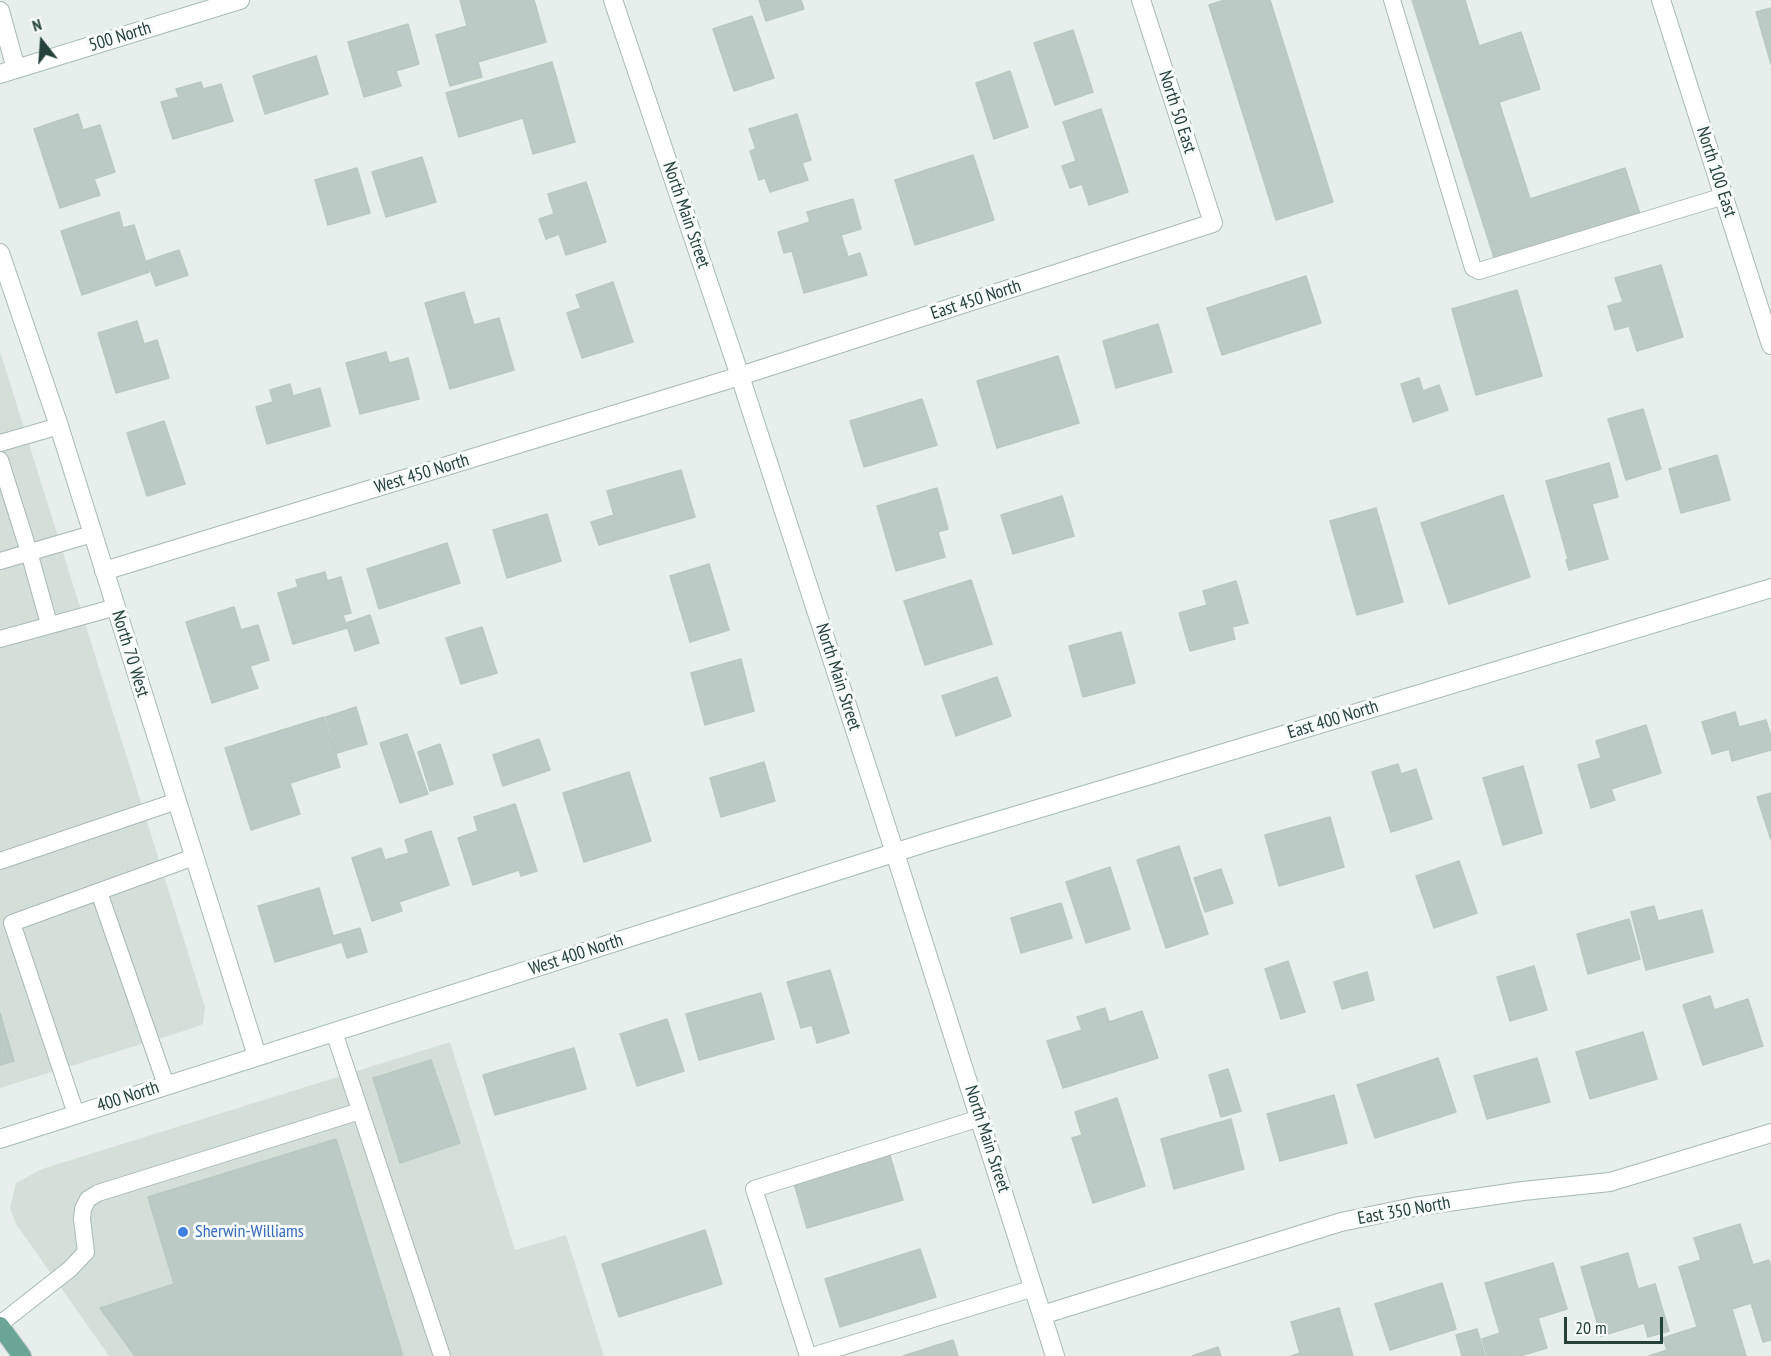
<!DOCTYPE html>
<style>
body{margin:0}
#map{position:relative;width:1771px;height:1356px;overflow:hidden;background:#e6efeb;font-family:"PT Sans Narrow",sans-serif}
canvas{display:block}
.north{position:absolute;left:12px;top:12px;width:60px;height:60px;-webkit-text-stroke:4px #f7fbf9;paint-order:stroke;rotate:343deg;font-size:16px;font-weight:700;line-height:24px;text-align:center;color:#24423a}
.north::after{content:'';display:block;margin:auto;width:21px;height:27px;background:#24423a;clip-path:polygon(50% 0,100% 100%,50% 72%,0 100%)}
.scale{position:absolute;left:1564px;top:1317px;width:99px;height:27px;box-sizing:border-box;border:3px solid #24423a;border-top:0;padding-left:8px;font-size:18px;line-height:21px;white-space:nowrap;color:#24423a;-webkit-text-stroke:4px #f7fbf9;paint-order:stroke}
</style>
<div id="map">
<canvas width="1771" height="1356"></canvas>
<div class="north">N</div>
<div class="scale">20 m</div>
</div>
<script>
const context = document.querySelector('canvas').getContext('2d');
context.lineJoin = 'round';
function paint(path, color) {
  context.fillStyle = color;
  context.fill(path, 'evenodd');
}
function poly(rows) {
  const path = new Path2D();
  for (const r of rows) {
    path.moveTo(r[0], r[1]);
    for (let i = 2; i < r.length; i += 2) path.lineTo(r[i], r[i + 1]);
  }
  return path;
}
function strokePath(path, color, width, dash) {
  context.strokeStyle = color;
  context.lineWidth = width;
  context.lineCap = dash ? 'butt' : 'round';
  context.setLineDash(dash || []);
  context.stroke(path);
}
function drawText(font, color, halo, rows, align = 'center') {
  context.font = font + ' "PT Sans Narrow",sans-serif';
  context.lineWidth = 6;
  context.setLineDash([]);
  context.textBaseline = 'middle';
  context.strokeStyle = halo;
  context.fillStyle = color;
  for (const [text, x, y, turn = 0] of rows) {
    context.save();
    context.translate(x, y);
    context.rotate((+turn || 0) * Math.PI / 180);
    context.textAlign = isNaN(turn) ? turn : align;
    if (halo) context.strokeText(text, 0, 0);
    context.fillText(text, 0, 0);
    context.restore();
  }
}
paint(poly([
 [0,351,205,1007,203,1024,190,1029,0,1088],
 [450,1042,515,1250,566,1235,604,1356,109,1356,16,1224,10,1208,16,1183,42,1169]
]), '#d4dfda');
const building = poly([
 [460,0,534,0,546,42,478,62,482,77,450,86,436,35,467,26,460,0],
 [759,0,801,0,804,9,766,21,759,0],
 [1225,0,1270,0,1333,202,1276,220,1209,5,1225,0],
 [1412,0,1465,0,1479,46,1521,32,1540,89,1499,102,1530,199,1625,168,1640,214,1495,261,1412,0],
 [1771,8,1771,64,1756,12,1771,8],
 [752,16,774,78,734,91,713,29,752,16],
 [408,24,419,64,396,71,401,86,364,97,348,42,408,24],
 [1073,30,1093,92,1055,105,1034,43,1073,30],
 [316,56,328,94,265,114,253,76,316,56],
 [552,62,575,142,533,154,523,118,459,137,446,93,552,62],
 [1010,71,1028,127,994,139,976,83,1010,71],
 [201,82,203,89,221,84,233,121,173,139,161,102,179,97,176,89,201,82],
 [1101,109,1128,192,1089,205,1082,184,1070,188,1062,166,1076,161,1063,122,1101,109],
 [78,114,83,130,100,125,115,172,94,179,100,195,60,208,34,129,78,114],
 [797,114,811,160,802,163,808,180,770,192,765,178,759,180,750,151,756,149,749,129,797,114],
 [973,155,994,220,915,245,895,180,973,155],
 [422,157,436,202,386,217,372,172,422,157],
 [357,168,370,213,328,225,315,180,357,168],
 [586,182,606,242,566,255,559,234,546,239,539,219,554,214,548,194,586,182],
 [853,199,861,229,841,235,848,257,860,253,867,275,804,293,792,251,784,253,778,232,810,222,807,212,853,199],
 [119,212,123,228,134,225,149,272,82,295,61,231,119,212],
 [179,250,188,275,156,286,147,261,179,250],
 [1661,265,1683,337,1637,351,1629,326,1615,330,1608,306,1623,302,1615,278,1661,265],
 [1306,276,1321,323,1222,355,1207,308,1306,276],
 [613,282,633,342,582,358,567,313,581,308,576,295,613,282],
 [1517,290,1542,376,1476,395,1452,309,1517,290],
 [464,292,474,325,499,318,514,370,450,389,425,303,464,292],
 [137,321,144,344,157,340,169,378,116,393,98,333,137,321],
 [1158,324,1172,372,1116,388,1103,341,1158,324],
 [386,352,389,363,408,358,419,399,360,414,346,363,386,352],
 [1058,356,1079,423,997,448,977,381,1058,356],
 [1419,378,1423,391,1439,385,1448,410,1413,422,1401,384,1419,378],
 [290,384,293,396,320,388,330,426,267,444,256,407,273,402,270,390,290,384],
 [922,399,937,445,864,467,850,421,922,399],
 [1643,409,1661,469,1626,480,1608,419,1643,409],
 [164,421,185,484,147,496,127,433,164,421],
 [1717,455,1730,500,1681,513,1669,469,1717,455],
 [1609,463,1618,497,1592,504,1608,559,1569,570,1566,560,1568,559,1546,481,1609,463],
 [681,470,695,517,599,545,591,522,614,515,607,491,681,470],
 [937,488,948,529,938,532,945,557,896,571,877,506,937,488],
 [1503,495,1530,577,1449,604,1421,523,1503,495],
 [1062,496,1074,536,1013,554,1001,515,1062,496],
 [1376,508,1403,602,1357,615,1330,521,1376,508],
 [547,514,561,561,507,578,493,530,547,514],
 [447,543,460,583,379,609,367,569,447,543],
 [709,564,729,630,690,642,670,576,709,564],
 [325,572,327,581,341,577,351,613,343,615,347,628,293,644,278,593,298,587,296,580,325,572],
 [971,580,992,644,925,665,904,601,971,580],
 [1236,581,1248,623,1232,627,1235,639,1190,651,1179,613,1207,605,1203,591,1236,581],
 [234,607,241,630,258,625,269,660,250,666,258,688,212,703,186,622,234,607],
 [370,615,379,643,355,651,346,623,370,615],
 [482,627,497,673,461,684,446,638,482,627],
 [1121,632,1135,683,1083,697,1069,646,1121,632],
 [741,659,754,711,705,725,691,673,741,659],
 [997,677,1011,716,956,736,942,696,997,677],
 [356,707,367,744,337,753,326,717,356,707],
 [1735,712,1739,727,1766,720,1771,737,1771,750,1732,761,1729,749,1712,754,1702,722,1735,712],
 [324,717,340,767,290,783,300,814,251,830,225,748,324,717],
 [1646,725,1661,773,1611,789,1615,800,1591,808,1578,765,1601,758,1596,741,1646,725],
 [407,734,428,794,400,803,380,743,407,734],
 [539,739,550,770,503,786,493,755,539,739],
 [440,744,453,784,430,791,418,752,440,744],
 [764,762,775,801,721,817,710,778,764,762],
 [1398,764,1401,774,1416,769,1432,819,1391,832,1372,772,1398,764],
 [1523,766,1542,833,1503,845,1483,778,1523,766],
 [629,772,651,841,584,862,563,793,629,772],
 [1771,793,1771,840,1757,797,1771,793],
 [515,804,537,871,521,876,519,870,473,885,458,838,478,831,474,817,515,804],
 [1330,817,1344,867,1279,886,1265,835,1330,817],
 [431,831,449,885,399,902,402,911,372,921,352,858,381,848,385,860,409,853,405,840,431,831],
 [1179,846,1208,934,1166,948,1137,860,1179,846],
 [1459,861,1477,913,1434,928,1416,876,1459,861],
 [1110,867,1130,929,1086,943,1066,882,1110,867],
 [1221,869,1233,903,1205,912,1194,878,1221,869],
 [319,888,333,936,360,928,367,952,347,958,342,942,275,962,258,906,319,888],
 [1061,903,1072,938,1021,953,1011,918,1061,903],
 [1654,906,1658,921,1702,910,1713,952,1646,970,1631,912,1654,906],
 [1629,919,1640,959,1588,974,1577,934,1629,919],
 [1288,961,1305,1012,1281,1019,1265,969,1288,961],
 [1534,966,1547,1010,1510,1021,1497,977,1534,966],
 [830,970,849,1033,817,1043,812,1025,801,1028,787,982,830,970],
 [1367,972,1374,1000,1342,1009,1334,982,1367,972],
 [761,993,774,1039,699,1060,686,1014,761,993],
 [1710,996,1714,1010,1748,999,1763,1046,1703,1065,1683,1005,1710,996],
 [1105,1008,1109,1022,1142,1011,1158,1058,1063,1088,1047,1041,1082,1030,1077,1017,1105,1008],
 [0,1013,14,1061,0,1065,0,1013],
 [667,1019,684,1071,637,1086,620,1034,667,1019],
 [1643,1032,1657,1079,1590,1099,1576,1052,1643,1032],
 [574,1048,586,1089,495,1115,483,1075,574,1048],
 [1438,1058,1456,1112,1375,1138,1357,1085,1438,1058],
 [1537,1058,1550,1102,1487,1119,1474,1076,1537,1058],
 [431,1060,460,1143,400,1163,373,1078,431,1060],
 [1228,1069,1241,1111,1221,1117,1209,1075,1228,1069],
 [1334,1095,1347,1143,1280,1161,1267,1114,1334,1095],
 [1117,1098,1145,1186,1093,1203,1072,1138,1082,1135,1075,1112,1117,1098],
 [1231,1119,1244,1169,1174,1189,1161,1139,1231,1119],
 [336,1139,403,1356,135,1356,100,1308,174,1284,148,1197,336,1139],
 [889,1152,903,1200,807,1228,793,1180,889,1152],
 [1740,1224,1753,1265,1769,1260,1771,1268,1771,1340,1763,1342,1751,1303,1732,1309,1746,1356,1649,1356,1667,1350,1663,1338,1697,1327,1679,1267,1701,1260,1694,1238,1740,1224],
 [705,1230,722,1284,619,1317,602,1264,705,1230],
 [920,1249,936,1297,840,1327,825,1279,920,1249],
 [1628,1253,1638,1289,1655,1284,1669,1331,1648,1337,1644,1323,1601,1336,1581,1267,1628,1253],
 [1553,1263,1567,1309,1538,1318,1547,1348,1520,1356,1487,1356,1482,1339,1500,1333,1485,1283,1553,1263],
 [1442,1283,1456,1329,1390,1350,1375,1304,1442,1283],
 [1339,1308,1353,1356,1291,1356,1300,1353,1291,1322,1339,1308],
 [1477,1329,1485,1356,1462,1356,1456,1335,1477,1329],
 [953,1340,958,1356,903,1356,953,1340],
 [1218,1347,1221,1356,1192,1356,1218,1347]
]);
paint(building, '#bbcac4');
strokePath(building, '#b8c9c2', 1.5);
const lane = poly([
 [1392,0,1473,268,1479,271,1724,196],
 [0,443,59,426],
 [0,460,29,552,49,624],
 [0,561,92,534],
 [0,639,116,607],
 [0,861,177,801],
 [99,892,166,1085],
 [334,1032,442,1356],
 [76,1114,12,923,194,857],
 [0,1324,70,1269,86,1252,82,1219,83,1209,88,1199,98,1193,360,1111],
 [808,1356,754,1189,980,1118],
 [812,1356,1034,1288]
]);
const street = poly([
 [1661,0,1771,345],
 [0,11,16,69],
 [0,253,59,426,257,1056],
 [104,571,740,376,1213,223,1141,0],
 [895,853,1055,1356],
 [1042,1315,1341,1222,1414,1207,1523,1191,1610,1182,1771,1133]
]);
const secondary = poly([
 [613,0,740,376,895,853],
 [0,74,240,0],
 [0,1139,928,842,1771,588]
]);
const primary = poly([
 [0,1326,22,1356]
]);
strokePath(lane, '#a8b8b2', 18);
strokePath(street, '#a8b8b2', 20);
strokePath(secondary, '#a4bbb3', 20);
strokePath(primary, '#c2cac8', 20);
strokePath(lane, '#fff', 16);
strokePath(street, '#fff', 18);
strokePath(secondary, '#fff', 18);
strokePath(primary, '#6aa596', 18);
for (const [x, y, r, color] of [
 [183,1232,6,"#3f7fe0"]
]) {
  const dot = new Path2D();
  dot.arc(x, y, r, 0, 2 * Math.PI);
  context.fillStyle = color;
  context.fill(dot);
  strokePath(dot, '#f7fbf9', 2);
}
drawText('18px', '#24423a', '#f7fbf9', [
 ["500 North",120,37,-17],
 ["North 50 East",1177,112,72],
 ["North 100 East",1716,172,72],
 ["North Main Street",686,215,71],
 ["East 450 North",976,300,-18],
 ["West 450 North",422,474,-17],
 ["North 70 West",130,654,73],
 ["North Main Street",838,677,72],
 ["East 400 North",1333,720,-17],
 ["West 400 North",576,955,-18],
 ["400 North",128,1097,-18],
 ["North Main Street",987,1139,72],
 ["East 350 North",1404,1211,-10]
]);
drawText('18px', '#366cbe', '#f7fbf9', [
 ["Sherwin-Williams",195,1232]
], 'left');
</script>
